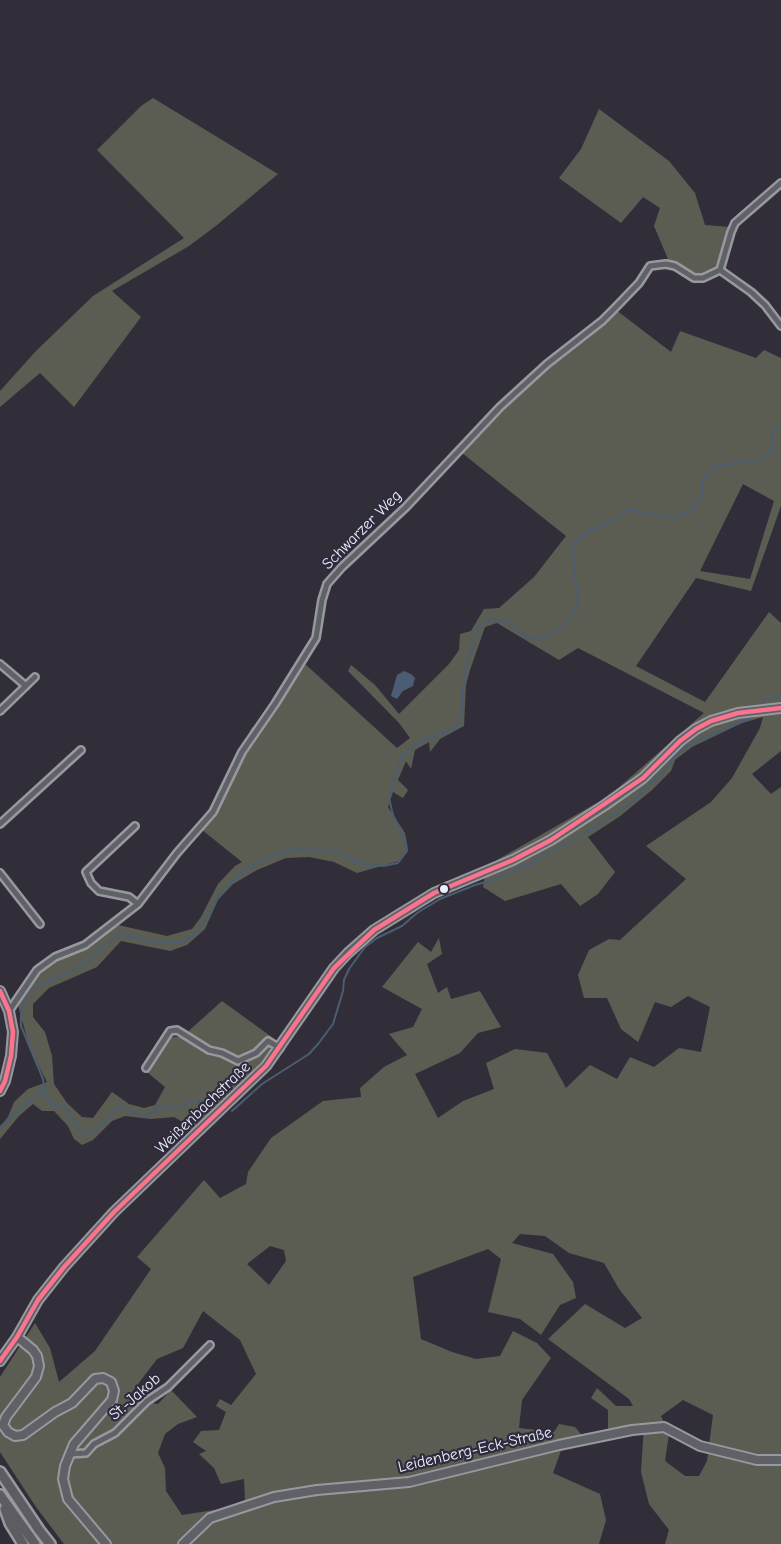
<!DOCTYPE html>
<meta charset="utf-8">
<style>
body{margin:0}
canvas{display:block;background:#312e39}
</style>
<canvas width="781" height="1544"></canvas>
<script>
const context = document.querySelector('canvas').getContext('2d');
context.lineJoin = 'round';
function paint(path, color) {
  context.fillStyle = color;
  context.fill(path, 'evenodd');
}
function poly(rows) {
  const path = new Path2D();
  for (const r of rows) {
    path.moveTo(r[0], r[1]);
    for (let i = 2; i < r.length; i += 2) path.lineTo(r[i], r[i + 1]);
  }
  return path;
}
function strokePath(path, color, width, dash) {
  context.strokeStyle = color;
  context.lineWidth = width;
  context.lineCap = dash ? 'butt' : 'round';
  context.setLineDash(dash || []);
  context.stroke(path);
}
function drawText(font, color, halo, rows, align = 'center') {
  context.font = font + ' "Comic Neue",sans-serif';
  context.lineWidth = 4.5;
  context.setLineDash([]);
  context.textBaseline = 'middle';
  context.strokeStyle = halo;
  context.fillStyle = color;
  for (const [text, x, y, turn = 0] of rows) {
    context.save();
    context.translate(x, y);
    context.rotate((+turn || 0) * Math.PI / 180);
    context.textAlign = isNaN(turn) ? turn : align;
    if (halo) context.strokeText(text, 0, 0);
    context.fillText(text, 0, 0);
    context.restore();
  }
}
paint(poly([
 [153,98,278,174,217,225,189,246,112,291,141,317,74,407,40,373,0,407,0,391,36,351,93,296,184,238,97,150,141,106],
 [599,109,669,161,695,193,705,225,730,227,718,267,707,275,699,276,668,259,654,226,660,208,643,197,621,223,559,178,581,149],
 [616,310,671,352,680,331,756,358,764,350,781,358,781,506,751,591,696,578,636,666,705,702,769,612,781,623,781,751,752,774,771,794,781,787,781,1544,665,1544,669,1530,649,1504,641,1472,644,1425,626,1427,608,1433,608,1410,591,1398,597,1388,616,1406,633,1406,629,1399,548,1339,585,1304,625,1328,642,1318,619,1289,604,1263,569,1253,545,1236,520,1234,512,1243,553,1254,573,1282,576,1298,560,1305,541,1335,520,1319,488,1312,501,1259,488,1249,413,1277,421,1339,452,1352,476,1359,500,1356,513,1331,537,1343,551,1358,522,1400,519,1428,554,1432,559,1424,575,1427,584,1438,564,1442,553,1473,600,1494,606,1520,599,1544,64,1544,36,1507,0,1452,0,1377,35,1323,50,1348,59,1382,95,1351,151,1269,137,1257,204,1180,220,1198,246,1184,248,1172,271,1138,323,1101,361,1097,360,1088,384,1067,407,1055,389,1034,413,1027,422,1009,382,987,418,942,431,952,439,938,442,954,427,964,438,993,447,987,451,999,480,991,501,1027,478,1033,460,1053,415,1074,438,1118,463,1101,494,1089,486,1063,515,1049,547,1053,566,1088,590,1065,617,1079,630,1057,654,1067,679,1048,701,1052,710,1007,688,996,671,1007,655,1002,638,1042,621,1029,607,998,584,998,578,975,589,950,609,939,620,940,686,879,646,846,711,802,732,778,760,728,763,717,742,723,692,747,675,760,671,771,652,790,619,817,588,837,615,872,598,894,580,906,561,884,505,901,483,887,486,868,490,864,609,796,704,713,578,648,559,660,497,623,485,627,470,670,466,685,464,726,440,739,430,752,429,742,415,750,411,769,406,761,398,780,408,790,403,798,393,792,388,807,405,833,408,849,399,861,357,873,334,862,309,857,286,858,257,870,233,884,218,900,205,929,187,945,170,951,121,941,97,967,49,988,33,1004,33,1017,45,1032,52,1056,54,1084,67,1103,82,1117,93,1118,112,1092,129,1104,144,1108,155,1105,165,1087,147,1072,170,1037,182,1037,222,1001,280,1043,260,1070,192,1133,186,1124,174,1117,151,1119,125,1116,112,1121,93,1140,82,1145,74,1139,68,1126,54,1111,42,1111,33,1104,19,1116,0,1139,0,1127,8,1117,14,1102,28,1089,47,1082,30,1049,18,1005,29,984,53,962,88,948,118,925,167,936,192,929,201,917,218,884,235,866,242,862,196,825,217,799,252,727,261,729,304,663,397,748,410,738,399,723,348,671,351,665,375,685,399,714,449,664,459,650,460,634,471,631,484,609,499,608,534,577,566,536,457,449,543,362],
 [743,484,774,501,750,579,700,571],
 [270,1246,284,1250,286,1261,269,1285,247,1264],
 [203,1311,240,1340,256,1374,231,1405,220,1399,216,1406,226,1412,219,1430,201,1431,193,1442,206,1451,199,1454,214,1468,221,1484,244,1479,245,1500,221,1509,182,1515,166,1491,165,1468,158,1453,165,1434,178,1424,197,1417,171,1390,158,1404,143,1402,132,1392,157,1359,183,1348],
 [683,1400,713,1415,707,1461,699,1476,685,1476,665,1461,669,1434,661,1416]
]), '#5b5d53');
paint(poly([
 [404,671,411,674,415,678,413,686,403,691,397,699,391,696,397,675]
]), '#4a5d72');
strokePath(poly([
 [758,707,765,700,781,696],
 [44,1088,49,1103,67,1108,77,1128,87,1133,96,1131,106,1122,117,1107,124,1107,131,1112,144,1116,153,1113,160,1106,179,1108,188,1103,200,1101,218,1106],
 [232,1111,262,1084,309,1054,318,1044,333,1024,343,991,344,980,349,969,365,947,377,938,402,926,417,913,440,899,475,885,496,879,533,863,570,842,627,806,667,768,678,752,693,743,751,718],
 [0,1127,44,1088,43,1079,21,1026,21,1013,28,992,39,985,82,966,119,933,156,943,180,943,197,934,219,896,243,871,271,856,296,849,337,851,359,863,383,866,398,863,407,851,404,839,393,815,389,798,402,756,416,744,456,727,463,708,462,697,467,662,479,627,489,619,506,621,529,639,551,635,565,624,578,605,572,547,583,535,617,518,628,510,674,518,692,511,703,494,703,480,714,466,763,459,774,448,772,433,781,426]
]), '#4a5d72', 2);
const street = poly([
 [720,270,731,232,735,223,781,183],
 [720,270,751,292,765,305,781,326],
 [0,664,26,686],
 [0,711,35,677],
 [0,824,81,750],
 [135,826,86,872,91,883,99,891,129,897,138,904],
 [0,873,40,924],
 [9,1011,37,970,55,957,85,945,138,904,177,853,213,812,242,752,275,704,316,638,322,600,327,584,342,567,406,507,500,407,547,364,602,321,615,308,639,283,650,266,666,264,675,266,694,278,703,278,720,270],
 [146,1068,170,1031,177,1030,209,1050,222,1053,238,1061,256,1053,268,1041,280,1048],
 [69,1454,86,1453,94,1444,115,1433,147,1401,168,1387,210,1345]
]);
const secondary = poly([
 [0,991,9,1011,13,1032,11,1056,5,1081,0,1091],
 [17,1337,33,1350,37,1356,39,1366,36,1377,6,1417,3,1425,8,1432,15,1436,23,1435,55,1412,72,1403,95,1379,103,1378,111,1382,114,1391,112,1400,74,1444,65,1466,63,1479,68,1499,106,1544],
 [0,1361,17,1337,38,1300,64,1267,114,1212,266,1066,334,968,348,953,374,930,434,893,513,860,551,840,605,805,643,778,680,741,696,729,711,721,738,713,781,708],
 [183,1544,210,1518,274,1497,317,1490,409,1482,559,1445,632,1430,664,1427,700,1446,757,1460,781,1460]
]);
const highway = poly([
 [0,1472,39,1530,50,1544],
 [0,1495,35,1544],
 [5,1509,10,1523,23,1544]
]);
strokePath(street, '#98999f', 10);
strokePath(secondary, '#98999f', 12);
strokePath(highway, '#98999f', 14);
strokePath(street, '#606067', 5);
strokePath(secondary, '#606067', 8);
strokePath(highway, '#5d5c60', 9);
strokePath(poly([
 [0,991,9,1011,13,1032,11,1056,5,1081,0,1091],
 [0,1361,17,1337,38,1300,64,1267,114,1212,266,1066,334,968,374,930,434,893,513,860,551,840,643,778,680,741,696,729,711,721,738,713,781,708]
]), '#fc738d', 4.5);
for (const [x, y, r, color] of [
 [444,889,5,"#e8f1f8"]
]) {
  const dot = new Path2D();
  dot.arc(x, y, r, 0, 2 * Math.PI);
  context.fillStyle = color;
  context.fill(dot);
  strokePath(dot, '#2f2a3d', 2);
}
drawText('16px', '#e8f1f8', '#2f2a3d', [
 ["Schwarzer Weg",362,530,-45],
 ["Weißenbachstraße",203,1108,-44],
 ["St.-Jakob",135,1397,-41],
 ["Leidenberg-Eck-Straße",475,1450,-13]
]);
</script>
